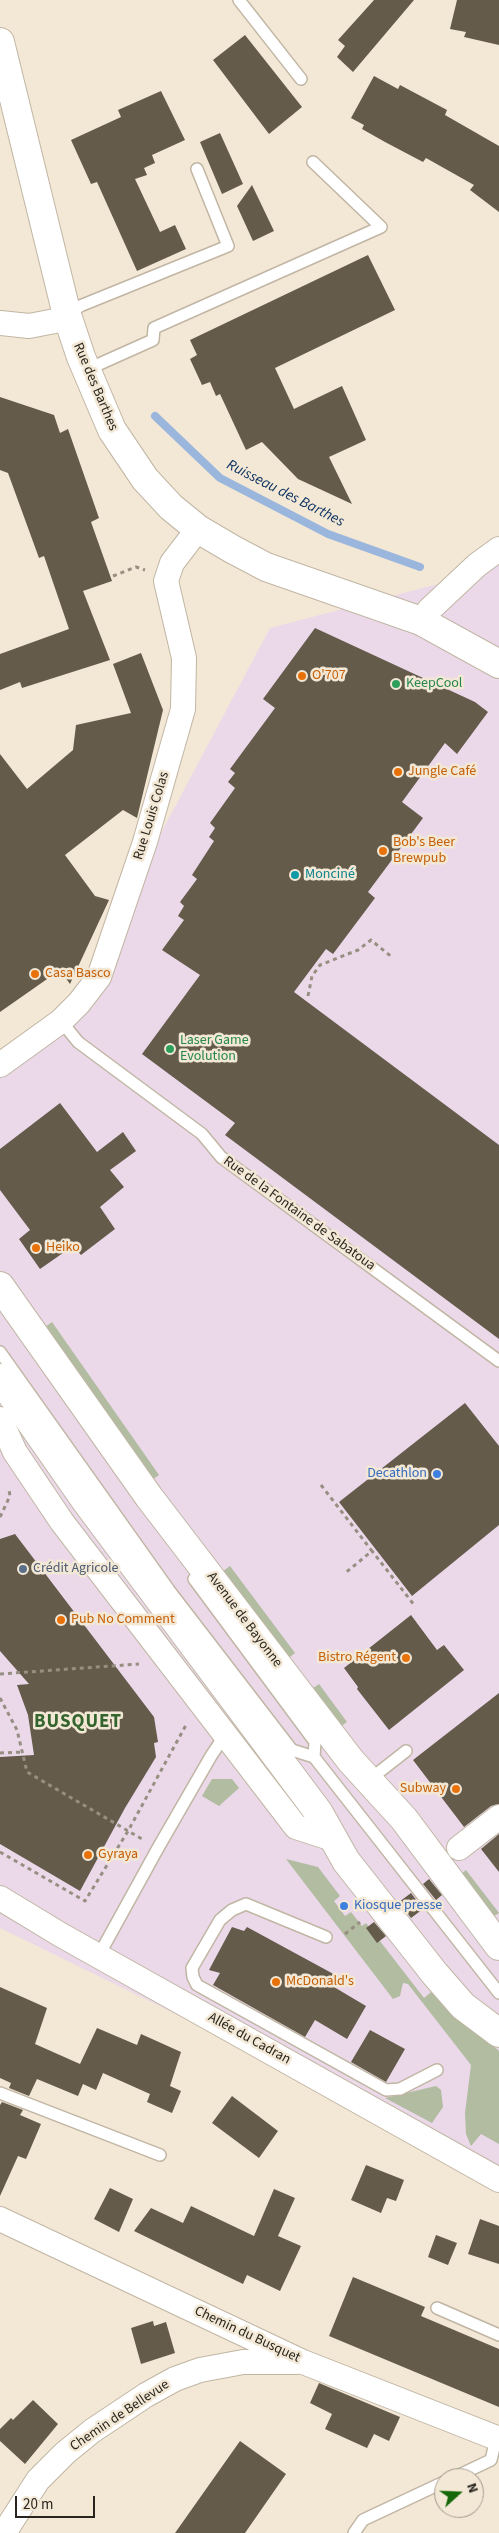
<!DOCTYPE html>
<meta charset="utf-8">
<style>
body{margin:0}
#map{position:relative;width:499px;height:2533px;overflow:hidden;background:#f3e8d5;font-family:"Source Sans 3",sans-serif}
canvas{display:block}
.north{position:absolute;left:434px;top:2468px;width:50px;height:50px;box-sizing:border-box;background:#f3e8d5;border:1px solid #a29a8c;border-radius:50%;rotate:70deg;font-size:14px;font-weight:700;line-height:20px;text-align:center;color:#29251e}
.north::after{content:'';display:block;margin:auto;width:18px;height:22px;background:#15680a;clip-path:polygon(50% 0,100% 100%,50% 72%,0 100%)}
.scale{position:absolute;left:15px;top:2496px;width:80px;height:22px;box-sizing:border-box;border:2px solid #29251e;border-top:0;padding-left:6px;font-size:15px;line-height:18px;white-space:nowrap;color:#29251e;-webkit-text-stroke:4px #f3e8d5;paint-order:stroke}
</style>
<div id="map">
<canvas width="499" height="2533"></canvas>
<div class="north">N</div>
<div class="scale">20 m</div>
</div>
<script>
const context = document.querySelector('canvas').getContext('2d');
context.lineJoin = 'round';
function paint(path, color) {
  context.fillStyle = color;
  context.fill(path, 'evenodd');
}
function poly(rows) {
  const path = new Path2D();
  for (const r of rows) {
    path.moveTo(r[0], r[1]);
    for (let i = 2; i < r.length; i += 2) path.lineTo(r[i], r[i + 1]);
  }
  return path;
}
function strokePath(path, color, width, dash) {
  context.strokeStyle = color;
  context.lineWidth = width;
  context.lineCap = dash ? 'butt' : 'round';
  context.setLineDash(dash || []);
  context.stroke(path);
}
function drawText(font, color, halo, rows, align = 'center') {
  context.font = font + ' "Source Sans 3",sans-serif';
  context.lineWidth = 5;
  context.setLineDash([]);
  context.textBaseline = 'middle';
  context.strokeStyle = halo;
  context.fillStyle = color;
  for (const [text, x, y, turn = 0] of rows) {
    context.save();
    context.translate(x, y);
    context.rotate((+turn || 0) * Math.PI / 180);
    context.textAlign = isNaN(turn) ? turn : align;
    if (halo) context.strokeText(text, 0, 0);
    context.fillText(text, 0, 0);
    context.restore();
  }
}
paint(poly([
 [499,537,499,2172,0,1928,0,1058,61,1021,270,628,438,584]
]), '#ebd9ea');
paint(poly([
 [52,1322,159,1475,148,1483,41,1330],
 [230,1566,295,1653,285,1661,219,1574],
 [319,1684,347,1722,337,1729,309,1691],
 [212,1779,232,1779,239,1788,219,1806,202,1796],
 [286,1859,318,1867,340,1896,334,1901,345,1916,351,1912,362,1926,366,1923,424,1998,436,1988,461,2017,499,2051,499,2144,481,2134,471,2146,466,2134,465,2113,471,2065,408,1984,403,1983,400,1996,393,1999],
 [466,1870,499,1913,491,1918,459,1876],
 [436,2086,441,2090,443,2107,432,2123,385,2098]
]), '#b1bca0');
strokePath(poly([
 [155,416,220,478,328,534,420,567]
]), '#9ab6dd', 8);
paint(poly([
 [374,0,414,0,353,72,337,57,345,46,338,40],
 [457,0,499,0,499,45,464,37,466,32,450,29],
 [245,35,302,107,269,134,213,60],
 [374,76,398,89,400,85,447,110,445,115,499,146,499,212,470,190,474,185,426,158,423,162,385,142,362,129,364,125,351,118],
 [161,91,185,140,152,155,155,163,144,168,147,175,135,179,160,232,175,225,186,249,137,271,97,182,91,184,71,140,121,117,118,110],
 [220,133,243,184,222,194,200,142],
 [252,185,274,231,253,241,237,206],
 [368,255,395,310,275,368,294,409,342,386,366,440,329,457,352,504,298,479,262,442,246,450,220,394,216,396,210,382,202,385,190,359,197,355,190,340],
 [0,397,54,415,60,433,68,429,99,518,91,522,112,581,83,591,110,660,22,688,20,682,0,690,0,654,69,629,44,556,39,558,8,473,0,470],
 [315,628,475,702,488,712,457,754,445,743,402,802,423,818,368,892,375,898,333,954,326,949,294,992,499,1145,499,1339,225,1135,235,1123,142,1054,200,975,162,950,184,920,178,916,184,906,180,902,197,879,192,875,214,841,209,837,215,828,210,823,235,788,228,782,235,773,230,769,275,708,263,699],
 [141,653,163,710,137,818,123,810,65,855,95,896,109,900,70,984,60,970,0,1012,0,754,27,789,73,750,76,725,131,713,113,664],
 [60,1103,97,1152,123,1132,136,1151,110,1170,124,1187,100,1207,115,1229,81,1255,73,1246,40,1269,19,1239,30,1230,0,1190,0,1149],
 [465,1403,499,1446,499,1525,412,1596,339,1502],
 [15,1534,154,1717,158,1742,154,1743,156,1757,125,1808,80,1891,0,1844,0,1757,34,1755,28,1715,17,1685,29,1684,0,1651,0,1539],
 [411,1615,437,1650,444,1645,464,1670,389,1730,357,1689,358,1687,344,1668],
 [499,1693,499,1804,491,1806,464,1827,413,1760],
 [499,1834,499,1872,481,1849],
 [429,1879,442,1895,436,1900,423,1884],
 [411,1893,423,1909,411,1918,399,1902],
 [374,1922,386,1936,377,1943,366,1928],
 [232,1927,244,1931,247,1927,339,1977,334,1987,366,2006,347,2039,315,2020,305,2037,213,1985,220,1973,209,1970],
 [0,1987,47,2008,35,2044,80,2064,97,2028,137,2045,141,2034,181,2052,170,2086,181,2091,172,2113,147,2102,150,2094,103,2073,96,2090,83,2084,78,2096,37,2079,29,2096,9,2088,11,2083,0,2078],
 [370,2030,405,2049,386,2082,351,2062],
 [232,2096,278,2131,259,2158,212,2123],
 [2,2102,23,2110,20,2115,41,2124,26,2159,18,2156,0,2196,0,2105],
 [366,2165,404,2180,396,2201,387,2198,381,2213,351,2200],
 [110,2188,133,2199,119,2232,94,2219],
 [274,2189,295,2198,278,2236,301,2246,280,2291,247,2275,243,2284,134,2231,151,2208,183,2223,191,2206,254,2236],
 [480,2219,499,2226,499,2264,468,2254],
 [436,2235,457,2243,448,2265,428,2257],
 [353,2277,425,2307,421,2316,499,2349,499,2407,329,2336],
 [153,2321,154,2326,166,2322,175,2353,141,2364,131,2328],
 [319,2383,400,2417,389,2441,374,2434,367,2448,325,2429,332,2414,310,2403],
 [33,2400,58,2424,25,2464,0,2441,0,2429,11,2418,13,2420],
 [240,2441,286,2474,245,2533,175,2533]
]), '#655b4b');
const lane = poly([
 [239,0,301,79],
 [68,315,80,306,228,246,197,169],
 [86,370,153,340,154,328,381,227,313,162],
 [61,1021,78,1042,202,1134,221,1157,499,1361],
 [0,1352,169,1590,292,1750,314,1757,499,1993],
 [194,1579,315,1742,314,1757],
 [369,1780,406,1751],
 [326,1937,246,1904,232,1910,220,1920,192,1968,193,1977,197,1985,386,2090,400,2089,437,2070],
 [99,1955,158,1848,211,1756,225,1735],
 [0,2093,160,2155],
 [437,2308,499,2335],
 [453,2478,491,2460,496,2439],
 [354,2533,363,2520,444,2482]
]);
const street = poly([
 [0,323,29,326,55,321,67,315],
 [421,621,429,610,477,565,499,549],
 [0,1065,61,1021,79,1003,99,977,145,842,183,709,184,658,166,581,172,563,198,529],
 [0,1419,15,1452,62,1522,296,1827,336,1840],
 [459,1848,499,1817],
 [0,1898,61,1935,499,2180],
 [0,2219,303,2362,499,2439],
 [4,2533,38,2480,65,2453,92,2431,146,2395,175,2379,200,2370,243,2362,296,2362]
]);
const secondary = poly([
 [0,42,67,315,81,357,112,430,145,479,171,507,198,529,232,549,266,567,421,621,499,664]
]);
const primary = poly([
 [0,1286,149,1497,351,1761,404,1819,499,1946],
 [0,1378,85,1500,319,1813,346,1861,435,1974,463,2006,499,2033]
]);
strokePath(lane, '#c1b6a4', 14);
strokePath(street, '#c1b6a4', 26);
strokePath(secondary, '#c1b6a4', 30);
strokePath(primary, '#c1b6a4', 30);
strokePath(poly([
 [113,576,136,567,145,570],
 [308,996,312,976,320,965,358,950,371,940,393,958],
 [321,1485,372,1551,344,1574],
 [0,1517,10,1496,9,1490],
 [373,1550,372,1551,415,1606],
 [0,1674,139,1664],
 [0,1698,17,1730,27,1772,142,1839],
 [0,1753,24,1752],
 [0,1852,85,1901,128,1831,186,1725],
 [345,1934,360,1922]
]), '#978f82', 3, [4, 4]);
strokePath(lane, '#fff', 11);
strokePath(street, '#fff', 24);
strokePath(secondary, '#fff', 28);
strokePath(primary, '#fff', 28);
for (const [x, y, r, color] of [
 [302,676,5,"#e8710a"],
 [396,684,5,"#2e9e5b"],
 [398,772,5,"#e8710a"],
 [383,851,5,"#e8710a"],
 [295,875,5,"#0f9aa8"],
 [35,974,5,"#e8710a"],
 [170,1049,5,"#2e9e5b"],
 [36,1248,5,"#e8710a"],
 [437,1474,5,"#3f7fe0"],
 [23,1569,5,"#5c6f8a"],
 [61,1620,5,"#e8710a"],
 [406,1658,5,"#e8710a"],
 [456,1789,5,"#e8710a"],
 [88,1855,5,"#e8710a"],
 [344,1906,5,"#3f7fe0"],
 [276,1982,5,"#e8710a"]
]) {
  const dot = new Path2D();
  dot.arc(x, y, r, 0, 2 * Math.PI);
  context.fillStyle = color;
  context.fill(dot);
  strokePath(dot, '#f3e8d5', 2);
}
drawText('14px', '#29251e', '#f3e8d5', [
 ["Rue des Barthes",95,387,67],
 ["Rue Louis Colas",152,816,-73],
 ["Rue de la Fontaine de Sabatoua",299,1214,36],
 ["Avenue de Bayonne",244,1620,53],
 ["Allée du Cadran",249,2039,29],
 ["Chemin du Busquet",247,2335,25],
 ["Chemin de Bellevue",120,2416,-34]
]);
drawText('14px', '#c56008', '#f3e8d5', [
 ["O'707",312,676],
 ["Jungle Café",408,772],
 ["Bob's Beer",393,843],
 ["Brewpub",393,859],
 ["Casa Basco",45,974],
 ["Heiko",46,1248],
 ["Pub No Comment",71,1620],
 ["Bistro Régent",396,1658,"right"],
 ["Subway",446,1789,"right"],
 ["Gyraya",98,1855],
 ["McDonald's",286,1982]
], 'left');
drawText('14px', '#27864d', '#f3e8d5', [
 ["KeepCool",406,684],
 ["Laser Game",180,1041],
 ["Evolution",180,1057]
], 'left');
drawText('14px', '#0d838f', '#f3e8d5', [
 ["Monciné",305,875]
], 'left');
drawText('14px', '#366cbe', '#f3e8d5', [
 ["Decathlon",427,1474],
 ["Kiosque presse",354,1906,"left"]
], 'right');
drawText('14px', '#4e5e75', '#f3e8d5', [
 ["Crédit Agricole",33,1569]
], 'left');
drawText('italic 15px', '#0d3362', '#f3e8d5', [
 ["Ruisseau des Barthes",285,494,27]
]);
context.letterSpacing = '1px';
drawText('bold 19px', '#34652e', '#f3e8d5', [
 ["BUSQUET",78,1723]
]);
context.letterSpacing = '0px';
</script>
